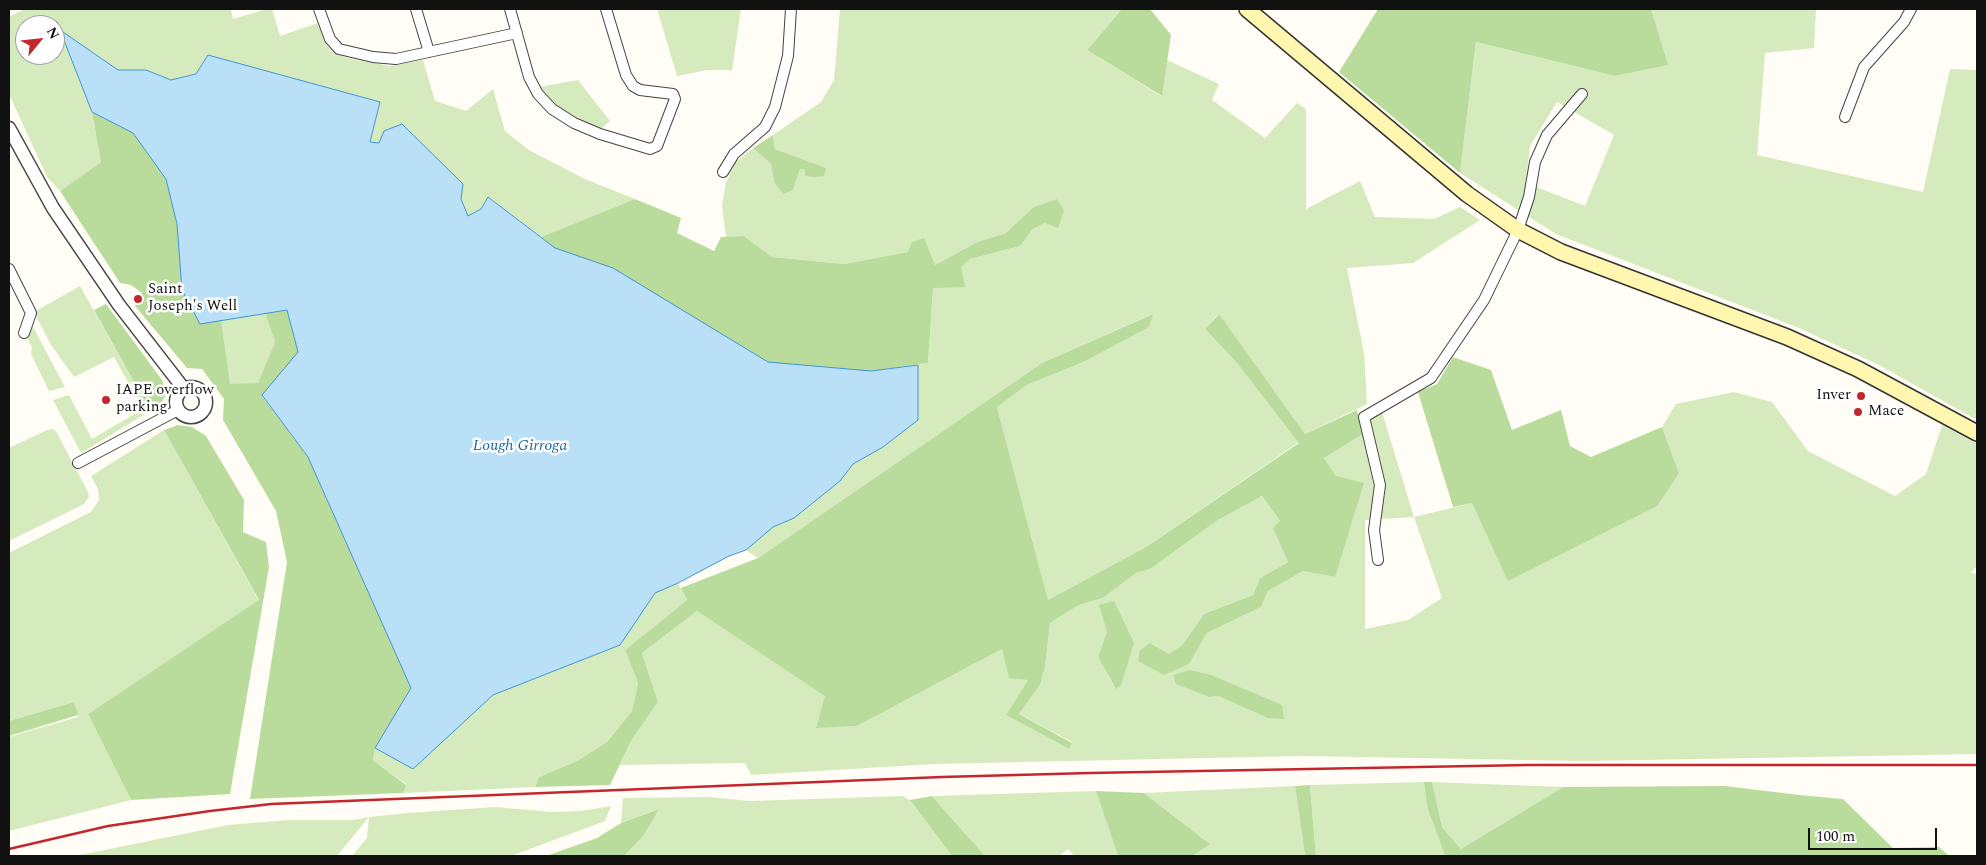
<!DOCTYPE html>
<style>
body{margin:0}
#map{position:relative;width:1986px;height:865px;overflow:hidden;background:#fffdf5;font-family:Spectral,serif}
canvas{display:block}
.frame{position:absolute;inset:0;border:10px solid #111;pointer-events:none}
.north{position:absolute;left:15px;top:15px;width:50px;height:50px;box-sizing:border-box;background:#fff;border:1px solid #a0a0a0;border-radius:50%;rotate:62deg;font-size:14px;font-weight:700;line-height:20px;text-align:center;color:#111}
.north::after{content:'';display:block;margin:auto;width:18px;height:22px;background:#c4262e;clip-path:polygon(50% 0,100% 100%,50% 72%,0 100%)}
.scale{position:absolute;left:1808px;top:828px;width:129px;height:22px;box-sizing:border-box;border:2px solid #111;border-top:0;padding-left:6px;font-size:15px;line-height:18px;white-space:nowrap;color:#111;-webkit-text-stroke:4px #fff;paint-order:stroke}
</style>
<div id="map">
<canvas width="1986" height="865"></canvas>
<div class="frame"></div>
<div class="north">N</div>
<div class="scale">100 m</div>
</div>
<script>
const context = document.querySelector('canvas').getContext('2d');
context.lineJoin = 'round';
function paint(path, color) {
  context.fillStyle = color;
  context.fill(path, 'evenodd');
}
function poly(rows) {
  const path = new Path2D();
  for (const r of rows) {
    if (r.length === 3) {
      path.moveTo(r[0] + r[2], r[1]);
      path.arc(r[0], r[1], r[2], 0, 2 * Math.PI);
      continue;
    }
    path.moveTo(r[0], r[1]);
    for (let i = 2; i < r.length; i += 2) path.lineTo(r[i], r[i + 1]);
  }
  return path;
}
function strokePath(path, color, width, dash) {
  context.strokeStyle = color;
  context.lineWidth = width;
  context.lineCap = dash ? 'butt' : 'round';
  context.setLineDash(dash || []);
  context.stroke(path);
}
function drawText(font, color, halo, rows, align = 'center') {
  context.font = font + ' Spectral,serif';
  context.lineWidth = 5;
  context.setLineDash([]);
  context.textBaseline = 'middle';
  context.strokeStyle = halo;
  context.fillStyle = color;
  for (const [text, x, y, turn = 0] of rows) {
    context.save();
    context.translate(x, y);
    context.rotate((+turn || 0) * Math.PI / 180);
    context.textAlign = isNaN(turn) ? turn : align;
    if (halo) context.strokeText(text, 0, 0);
    context.fillText(text, 0, 0);
    context.restore();
  }
}
paint(poly([
 [24,9,231,9,233,19,266,9,272,9,280,36,318,23,324,41,332,52,347,58,390,66,423,60,435,101,466,111,493,89,505,131,529,150,585,179,635,199,541,237,489,197,481,209,468,216,461,198,379,143,370,142,380,102,208,55,196,74,171,80,146,70,118,70,61,31,92,112,101,162,60,191,47,177,9,94,9,17],
 [25,25,55,25,55,55,25,55],
 [657,9,741,9,732,70,708,70,677,76],
 [840,9,1122,9,1087,50,1161,96,1167,60,1219,84,1212,100,1265,138,1297,103,1306,109,1306,209,1360,181,1375,217,1434,219,1460,207,1480,220,1413,263,1347,268,1364,353,1367,404,1305,434,1218,314,1205,329,1237,363,1299,442,1146,547,1048,600,997,407,1027,385,1081,363,1152,314,1042,363,758,558,746,550,773,527,794,518,840,481,853,464,883,447,918,420,918,365,928,363,933,288,970,259,1020,246,1033,229,1045,223,1057,199,1035,207,1006,233,977,242,935,265,909,252,844,264,772,257,744,236,726,237,722,206,726,182,736,162,753,148,771,164,774,182,793,190,800,169,825,168,775,149,773,135,821,102,834,80],
 [1651,9,1816,9,1814,48,1765,53,1757,155,1923,192,1950,69,1977,70,1977,420,1879,365,1799,328,1556,234,1460,173,1476,42,1615,76,1667,65],
 [1557,102,1614,135,1585,206,1526,183,1530,146],
 [578,80,610,121,601,129,557,108,539,87],
 [80,286,150,411,81,453,53,400,69,395,92,439,143,409,114,357,74,377,51,345,34,312],
 [265,313,275,342,258,384,229,384,221,320],
 [32,325,65,387,49,391,31,354,32,347,27,338],
 [1734,392,1772,402,1808,451,1895,496,1926,474,1942,425,1977,444,1977,566,1971,573,1977,574,1977,754,1584,761,1303,756,1204,758,934,764,751,775,745,763,620,765,631,741,658,702,642,653,697,611,826,696,816,727,857,726,1002,649,1028,680,1006,715,1069,749,1072,742,1019,714,1040,685,1045,667,1050,623,1079,605,1103,598,1136,573,1150,569,1218,520,1262,496,1280,521,1274,529,1288,562,1260,578,1253,595,1204,614,1182,645,1169,654,1150,643,1140,650,1189,664,1207,633,1261,607,1268,591,1303,571,1335,577,1336,476,1324,458,1363,434,1369,420,1382,412,1414,517,1472,503,1679,473,1662,427,1676,404],
 [1414,517,1442,598,1408,620,1365,629,1365,520],
 [1107,631,1115,688,1098,657],
 [1173,675,1268,718,1218,696,1209,697,1177,684],
 [53,429,57,433,88,492,89,497,84,504,9,541,9,448,47,430],
 [164,430,259,601,88,714,131,800,9,831,9,737,78,717,74,702,9,721,9,553,91,512,99,500,98,489,91,476],
 [678,583,687,600,625,650,638,683,632,711,607,742,577,761,539,777,535,787,403,793,406,784,373,760,375,748,413,769,493,695,620,645,655,593],
 [1424,782,1427,807,1445,856,1316,856,1310,785],
 [1432,782,1563,787,1461,849,1442,827],
 [1295,786,1305,856,1192,856,1209,843,1144,793],
 [1096,791,1118,856,1074,856,1068,849,1059,856,985,856,932,796],
 [902,796,910,800,952,856,624,856,644,835,658,809,621,823,623,798,709,797,750,801],
 [611,806,605,821,511,856,352,856,367,838,369,817,337,856,75,856,228,825,288,820,353,820,369,817,408,813,495,807,552,812,581,811]
]), '#d5ebbd');
paint(poly([
 [1122,9,1150,9,1171,35,1162,96,1087,50],
 [1378,9,1651,9,1668,65,1615,76,1476,42,1460,173,1339,72],
 [92,112,133,133,166,179,177,224,182,290,200,324,221,320,230,384,258,383,275,342,265,313,287,309,298,352,262,396,308,457,411,688,375,748,373,760,406,785,403,793,250,799,287,562,276,511,223,420,224,399,202,369,187,368,135,306,142,293,131,285,120,283,60,191,101,162],
 [773,135,775,149,826,168,824,176,813,177,805,176,805,169,800,169,793,190,783,194,774,182,771,164,753,148],
 [635,199,681,218,677,233,714,251,721,237,744,236,772,257,844,264,908,252,912,242,924,238,935,265,977,242,1006,233,1034,207,1057,199,1064,211,1058,228,1045,223,1033,229,1020,246,970,259,961,267,965,287,933,288,928,363,871,371,768,362,613,269,555,248,541,237],
 [106,304,162,380,164,386,165,396,162,402,150,411,94,310],
 [1153,314,1149,327,1081,363,1027,385,997,407,1048,600,1146,547,1299,443,1237,363,1205,329,1219,314,1305,434,1357,410,1363,434,1324,458,1336,476,1364,483,1335,577,1303,571,1268,591,1261,607,1207,633,1189,664,1164,675,1138,661,1140,650,1150,643,1169,654,1182,645,1204,614,1253,595,1260,578,1288,562,1273,528,1280,521,1262,496,1218,520,1150,569,1136,573,1103,598,1079,605,1050,623,1045,667,1040,685,1019,714,1072,743,1069,749,1006,715,1028,680,1009,678,1002,649,857,726,816,728,825,696,697,611,642,653,658,702,631,741,610,785,535,787,539,777,577,761,607,742,632,711,638,683,625,650,687,600,681,588,758,558,1042,363],
 [1453,357,1491,370,1512,430,1561,410,1570,446,1591,457,1662,427,1679,473,1657,506,1508,581,1472,503,1453,507,1418,392,1437,384],
 [178,425,192,427,206,436,244,500,243,532,266,542,269,567,230,794,131,800,88,714,259,600,164,430],
 [1114,601,1134,643,1121,685,1116,689,1098,657,1107,631,1099,605],
 [1190,670,1211,675,1282,705,1284,719,1268,718,1218,696,1209,697,1176,684,1173,675],
 [74,702,78,715,9,736,9,721],
 [1424,782,1432,782,1442,827,1461,849,1563,787,1725,786,1799,795,1843,799,1893,848,1939,847,1949,856,1445,856,1427,807],
 [1310,785,1316,856,1305,856,1295,786],
 [1096,791,1144,793,1210,844,1192,856,1118,856],
 [932,796,985,856,952,856,910,800],
 [659,809,644,835,624,856,546,856,597,838,621,823]
]), '#b9dc9c');
const water = poly([
 [60,30,118,70,146,70,171,80,196,74,208,55,380,102,370,142,379,143,384,131,402,124,463,184,461,199,468,216,481,209,488,197,555,248,613,268,768,362,871,371,918,365,918,420,883,447,853,464,840,481,794,518,773,527,746,550,729,556,678,583,655,593,620,645,493,695,413,769,375,748,411,688,308,457,262,395,298,352,287,310,200,324,182,290,177,224,166,179,133,133,92,112,60,30]
]);
paint(water, '#b9e0f7');
strokePath(water, '#3f96cf', 1);
const minor = poly([
 [319,9,330,39,339,49,373,57,396,59,517,33],
 [416,9,429,52],
 [510,9,529,77,538,94,552,109,574,123,600,134,650,149,657,146,675,99,673,94,640,90,633,86,626,75,606,9],
 [1845,117,1864,67,1904,22,1911,9],
 [723,172,734,154,765,127,775,107,788,56,791,9],
 [9,269,31,313,24,333],
 [78,463,178,410],
 [1378,560,1374,530,1380,485,1364,417,1431,378,1484,300,1518,230,1529,197,1535,162,1547,135,1582,94]
]);
const tertiary = poly([
 [9,128,53,208,119,305,184,389],
 [191,402,15]
]);
const secondary = poly([
 [1247,9,1467,194,1518,230,1561,252,1787,337,1858,369,1977,433]
]);
strokePath(minor, '#444', 12);
strokePath(tertiary, '#444', 15);
strokePath(secondary, '#333', 18);
strokePath(minor, '#fff', 10);
strokePath(tertiary, '#fff', 12);
strokePath(secondary, '#fff6b0', 15);
strokePath(poly([
 [9,849,108,826,210,811,271,804,942,777,1090,773,1528,765,1977,765]
]), '#c4262e', 2.5);
for (const [x, y, r, color] of [
 [138,299,5,"#c4262e"],
 [1861,396,5,"#c4262e"],
 [106,400,5,"#c4262e"],
 [1858,412,5,"#c4262e"]
]) {
  const dot = new Path2D();
  dot.arc(x, y, r, 0, 2 * Math.PI);
  context.fillStyle = color;
  context.fill(dot);
  strokePath(dot, '#fff', 2);
}
drawText('15px', '#111', '#fff', [
 ["Saint",148,290],
 ["Joseph's Well",148,307],
 ["IAPE overflow",116,391],
 ["parking",116,408],
 ["Inver",1851,396,"right"],
 ["Mace",1868,412]
], 'left');
drawText('italic 16px', '#1768a6', '#fff', [
 ["Lough Girroga",520,447]
]);
</script>
